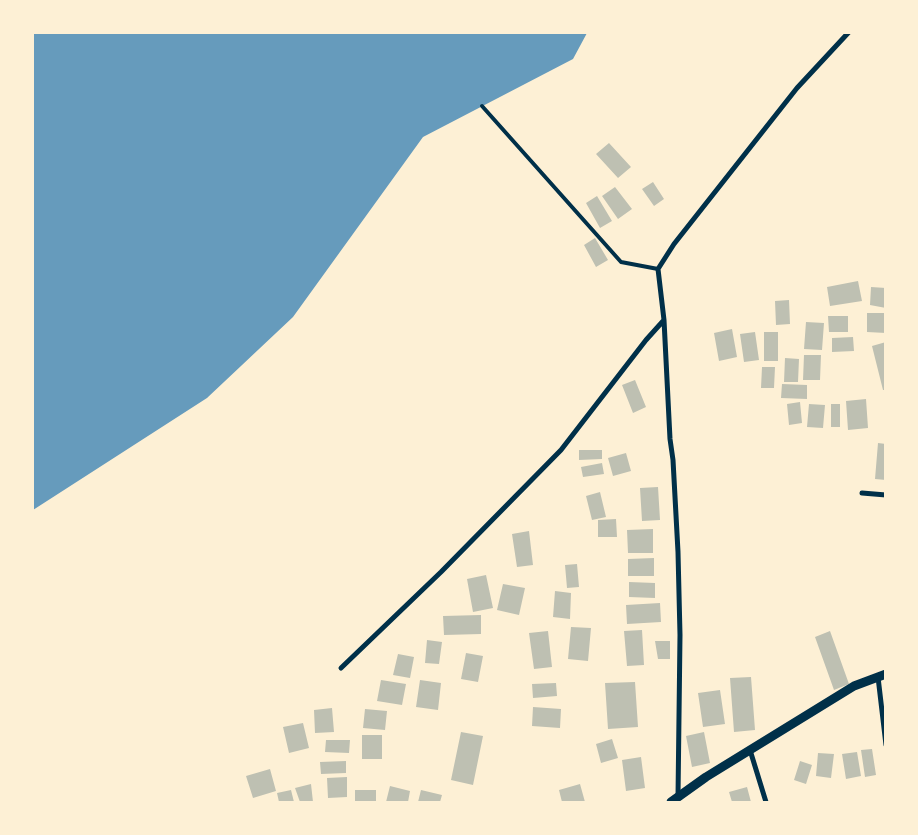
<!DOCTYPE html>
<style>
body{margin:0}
#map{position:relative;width:918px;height:835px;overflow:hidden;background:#fdf0d5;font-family:"IBM Plex Sans",sans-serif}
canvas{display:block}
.frame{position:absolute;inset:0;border:34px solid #fdf0d5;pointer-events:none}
</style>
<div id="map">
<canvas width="918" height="835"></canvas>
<div class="frame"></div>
</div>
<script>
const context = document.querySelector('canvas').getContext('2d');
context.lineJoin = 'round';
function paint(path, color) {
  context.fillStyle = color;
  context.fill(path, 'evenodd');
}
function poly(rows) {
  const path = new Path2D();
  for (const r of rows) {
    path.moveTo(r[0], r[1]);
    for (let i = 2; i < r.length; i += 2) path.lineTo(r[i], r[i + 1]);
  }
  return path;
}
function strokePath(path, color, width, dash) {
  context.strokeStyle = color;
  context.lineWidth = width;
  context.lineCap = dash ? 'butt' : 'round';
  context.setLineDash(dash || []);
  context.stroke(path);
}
paint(poly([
 [33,33,587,33,573,59,423,137,293,317,207,398,33,510]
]), '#669bbc');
paint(poly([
 [609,143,631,167,618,178,596,154],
 [653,182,664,199,654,206,642,189],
 [615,187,632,209,618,219,602,196],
 [597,196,612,221,600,228,586,203],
 [595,238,608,260,596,267,584,245],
 [858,281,862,301,830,306,827,287],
 [871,287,886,288,886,308,870,305],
 [789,300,790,324,776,325,775,301],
 [867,313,886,313,886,333,867,332],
 [828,316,848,316,848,332,829,332],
 [806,322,824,323,822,350,804,349],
 [732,329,737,357,719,361,714,333],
 [755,332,759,360,744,362,740,334],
 [764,332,778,332,778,361,764,361],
 [853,337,854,351,832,352,832,338],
 [886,342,886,390,883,390,872,346],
 [804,355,821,355,820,380,803,380],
 [785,358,799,359,798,382,784,382],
 [762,367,775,367,774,388,761,388],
 [635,380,646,407,633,413,622,385],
 [782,384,807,385,807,399,781,398],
 [866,399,868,428,848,430,846,401],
 [800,402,802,423,789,425,787,404],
 [809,404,825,405,823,428,807,427],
 [831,404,840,404,840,427,831,427],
 [878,443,886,444,886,480,875,479],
 [579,450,602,450,602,459,579,460],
 [626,453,631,471,613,476,608,458],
 [602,463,604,474,583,477,581,467],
 [658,487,660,520,642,521,640,488],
 [600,492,606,517,592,520,586,496],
 [616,519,617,537,598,537,598,520],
 [653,529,653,553,628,553,627,530],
 [529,531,533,565,517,567,512,534],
 [654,558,654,576,628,576,628,559],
 [577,564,579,587,567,588,565,565],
 [486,575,493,608,473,612,467,579],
 [629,582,655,583,655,598,629,597],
 [503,584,525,588,519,615,497,610],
 [555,591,571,593,570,619,553,617],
 [660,603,661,622,627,624,626,605],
 [481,615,481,634,444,635,443,616],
 [571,627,591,628,588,661,568,659],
 [642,630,644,665,627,666,624,631],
 [548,631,552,667,534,669,529,633],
 [830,631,849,684,834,690,815,637],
 [427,640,442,642,439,664,425,663],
 [655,641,670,641,670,659,658,659],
 [466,653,483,656,478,682,461,679],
 [398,654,414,657,410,678,393,675],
 [751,677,755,730,734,732,730,678],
 [381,680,406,684,402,705,377,701],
 [420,680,441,683,438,710,416,707],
 [635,682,638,727,608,729,605,683],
 [556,683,557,696,533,698,532,684],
 [720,690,725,724,703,727,698,693],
 [533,707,561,709,560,728,532,726],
 [332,708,334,732,315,733,314,710],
 [365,709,387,711,385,730,363,728],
 [303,723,309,748,289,753,283,727],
 [461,732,483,736,473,785,451,780],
 [704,732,710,763,692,767,686,736],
 [362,735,382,735,382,759,362,759],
 [612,739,618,758,601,763,596,744],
 [326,740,350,740,349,753,325,752],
 [872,749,876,775,865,777,861,750],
 [857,752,861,776,846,779,842,754],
 [818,753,834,754,831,778,816,776],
 [641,757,645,788,626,791,622,760],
 [346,761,346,773,321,774,320,762],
 [800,761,812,765,806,784,794,780],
 [270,769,276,791,253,798,246,776],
 [347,777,347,797,328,798,327,778],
 [311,784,313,802,300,802,295,788],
 [580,784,585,802,562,802,559,790],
 [390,786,410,791,408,802,386,802],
 [747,787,751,802,732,802,729,792],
 [291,790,294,802,279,802,277,793],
 [355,790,376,790,376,802,355,802],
 [421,790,442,795,440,802,418,802]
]), '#bec0b2');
strokePath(poly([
 [482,106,621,262,658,269]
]), '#003049', 4);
strokePath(poly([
 [664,320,658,269,674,244,797,88,849,32],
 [862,493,886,495],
 [341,668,441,572,561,450,646,340,664,320,670,439,673,460,678,552,680,635,678,797],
 [878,677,886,745],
 [750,750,766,802]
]), '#003049', 5);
strokePath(poly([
 [671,802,706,777,854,686,886,674]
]), '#003049', 9);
</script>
